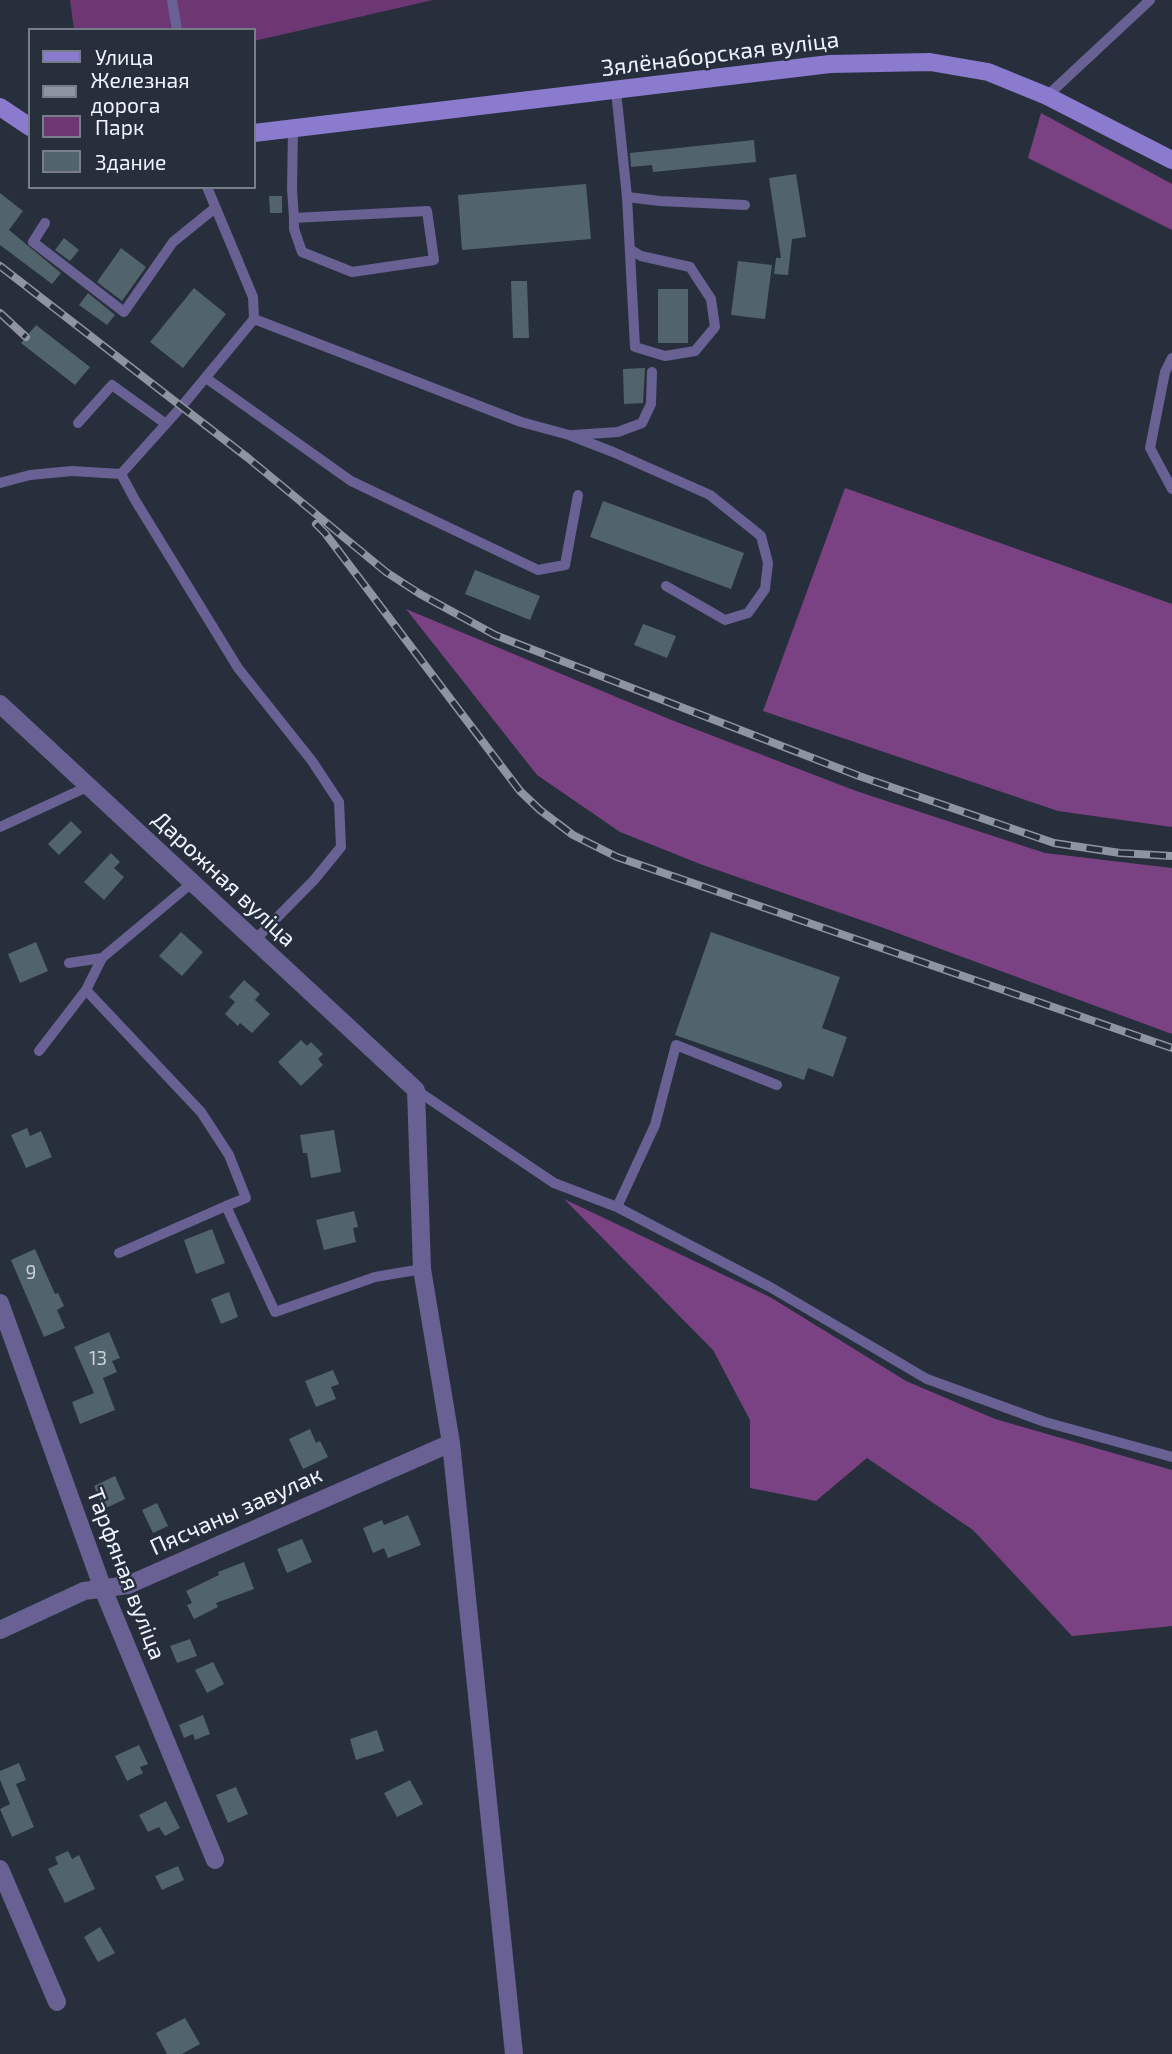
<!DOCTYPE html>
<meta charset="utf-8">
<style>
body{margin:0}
#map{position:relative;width:1172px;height:2054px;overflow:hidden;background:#272f3c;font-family:"Exo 2",sans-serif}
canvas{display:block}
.legend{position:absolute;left:28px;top:28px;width:228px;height:161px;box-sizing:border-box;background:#272f3c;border:2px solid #777e89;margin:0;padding:9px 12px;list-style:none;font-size:21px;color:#eff5fd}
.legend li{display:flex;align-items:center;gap:14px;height:35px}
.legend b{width:35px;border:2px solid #777e89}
</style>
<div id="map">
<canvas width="1172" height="2054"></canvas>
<ul class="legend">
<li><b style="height:9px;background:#8a7bce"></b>Улица</li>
<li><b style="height:9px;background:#8e95a0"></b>Железная дорога</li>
<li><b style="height:19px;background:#6c3773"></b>Парк</li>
<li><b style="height:19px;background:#51636b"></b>Здание</li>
</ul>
</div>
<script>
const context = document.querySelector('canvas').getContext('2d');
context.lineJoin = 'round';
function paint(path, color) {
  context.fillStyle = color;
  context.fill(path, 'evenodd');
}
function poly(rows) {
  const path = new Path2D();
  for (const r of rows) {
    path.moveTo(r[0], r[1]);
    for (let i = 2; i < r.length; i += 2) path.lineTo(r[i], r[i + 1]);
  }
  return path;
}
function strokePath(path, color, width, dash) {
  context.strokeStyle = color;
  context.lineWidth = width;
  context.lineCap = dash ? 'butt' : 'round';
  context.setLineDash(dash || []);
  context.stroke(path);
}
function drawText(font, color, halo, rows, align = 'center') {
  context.font = font + ' "Exo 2",sans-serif';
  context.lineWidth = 5;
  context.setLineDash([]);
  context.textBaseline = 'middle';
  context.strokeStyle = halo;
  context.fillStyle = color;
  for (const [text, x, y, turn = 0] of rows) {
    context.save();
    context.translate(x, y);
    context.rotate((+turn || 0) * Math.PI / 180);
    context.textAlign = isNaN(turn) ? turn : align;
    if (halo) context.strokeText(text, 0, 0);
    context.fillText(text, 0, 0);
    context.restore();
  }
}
paint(poly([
 [70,0,433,0,254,41,254,30,74,30]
]), '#6c3773');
paint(poly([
 [1041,113,1172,184,1172,230,1028,158],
 [845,488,1172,604,1172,827,1058,811,763,711],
 [406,609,669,719,856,791,1045,853,1172,868,1172,1034,881,927,700,864,620,832,537,775],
 [564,1199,770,1297,906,1381,995,1419,1172,1470,1172,1626,1072,1636,973,1530,867,1458,816,1501,750,1488,750,1420,713,1350]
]), '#7b4283');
paint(poly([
 [754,140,756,162,653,172,652,165,631,167,630,153],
 [796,174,806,237,792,239,788,275,774,274,776,258,781,258,769,178],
 [586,184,591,239,462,250,458,195],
 [0,193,23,211,9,230,61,273,52,284,0,245],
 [269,196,282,196,282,213,270,213],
 [64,238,79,250,70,261,55,250],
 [121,248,146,267,122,301,97,282],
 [738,261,772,265,765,319,731,315],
 [511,281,527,281,529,338,513,338],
 [194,288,226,314,183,368,150,342],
 [658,289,688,289,688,343,658,343],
 [88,293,115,315,107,325,79,305],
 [36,325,90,367,75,385,21,343],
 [645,368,643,403,624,404,623,369],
 [603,501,744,553,731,589,590,537],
 [475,570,540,596,530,620,465,594],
 [643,624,676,636,667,658,634,645],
 [71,821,82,832,59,855,48,844],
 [111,853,120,862,114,868,124,877,104,900,84,882],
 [181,932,203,952,182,976,159,956],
 [711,932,840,977,822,1028,847,1037,833,1077,808,1068,804,1080,675,1035],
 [36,942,48,971,20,983,8,954],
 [244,980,260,994,255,1000,270,1014,252,1033,240,1023,238,1026,225,1014,235,1002,229,997],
 [301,1040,307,1046,311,1042,323,1054,318,1059,323,1065,301,1086,278,1062],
 [27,1128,30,1136,41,1131,52,1157,26,1168,11,1135],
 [334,1130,341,1172,311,1178,307,1153,303,1153,300,1135],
 [354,1211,358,1227,353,1228,356,1242,324,1250,316,1220],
 [212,1229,225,1263,196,1274,184,1240],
 [35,1249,55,1294,58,1293,64,1306,57,1310,65,1328,44,1337,11,1260],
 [229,1292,238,1317,221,1324,211,1299],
 [109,1332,120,1358,112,1361,117,1372,103,1378,115,1410,80,1424,72,1402,94,1393,74,1347],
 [333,1370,339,1384,331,1387,336,1399,316,1407,305,1381],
 [310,1429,316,1443,320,1441,328,1457,303,1469,289,1439],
 [115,1476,125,1499,104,1509,94,1486],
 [157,1503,168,1526,153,1533,142,1510],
 [408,1515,421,1545,388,1558,384,1548,373,1553,363,1528,382,1520,384,1525],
 [302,1539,312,1562,287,1573,277,1549],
 [244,1562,254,1589,216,1603,218,1607,194,1619,187,1605,192,1603,186,1591,219,1575,218,1572],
 [190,1639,197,1656,177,1663,170,1646],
 [213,1662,224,1684,207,1693,195,1670],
 [203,1715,210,1734,195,1740,193,1734,184,1738,179,1725],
 [377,1730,384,1751,356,1760,350,1739],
 [139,1745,148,1764,140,1767,143,1773,127,1781,115,1756],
 [19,1763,26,1780,16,1784,34,1827,12,1837,0,1809,10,1804,0,1780,0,1771],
 [410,1780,423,1804,397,1817,384,1793],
 [236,1787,248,1814,228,1823,216,1795],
 [166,1801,180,1828,165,1836,159,1827,148,1832,139,1815],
 [68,1851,72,1859,79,1855,95,1889,65,1903,48,1869,58,1864,55,1857],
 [178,1866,184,1880,162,1890,155,1876],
 [100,1927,115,1953,98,1962,84,1937],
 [185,2018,200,2044,182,2054,167,2054,156,2033]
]), '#51636b');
strokePath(poly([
 [172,0,177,30],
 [616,91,627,197,635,347,665,356,695,351,715,327,711,299,690,267,641,256,631,250],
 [1047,96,1150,0],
 [293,129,292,189,294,218,294,229,302,252,352,272,434,260,427,211,294,218],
 [627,197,660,201,745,205],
 [45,223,33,242,124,312,173,242,215,208],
 [254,319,521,422,569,435,613,452,710,495,761,536,768,563,765,589,748,613,725,620,666,586],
 [1172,358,1165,372,1150,448,1172,489],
 [206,378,351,481,538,570,565,565,578,495],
 [78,423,112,385,166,424],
 [573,435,618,432,642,423,651,404,652,372],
 [121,474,135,500,238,668,312,761,339,802,341,847,314,880,255,940],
 [0,483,30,475,72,471,121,474,182,406,254,319,253,297,207,187],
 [0,827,87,787],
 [69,963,102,958],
 [86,990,201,1112,229,1155,246,1198,226,1206,275,1312,375,1277,422,1269],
 [39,1051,86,990,102,958,193,882],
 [416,1090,554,1183,617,1207,770,1287,927,1379,1045,1422,1172,1457],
 [617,1207,655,1125,676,1045,777,1085],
 [119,1253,226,1206]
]), '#696194', 10);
strokePath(poly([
 [0,704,416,1090,422,1269,451,1443,514,2054],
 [0,1303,103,1589,215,1860],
 [0,1630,84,1591,128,1585,451,1443],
 [0,1869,57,2002]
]), '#696194', 18);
strokePath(poly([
 [0,107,30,127],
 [254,133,830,64,930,62,988,72,1047,96,1172,160]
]), '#8a7bce', 18);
const rail = poly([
 [0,266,248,458,386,572,420,594,495,635,859,776,1054,843,1120,853,1172,856],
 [0,313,26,337],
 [316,524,325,533,520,791,540,810,573,835,617,857,1172,1048]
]);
strokePath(rail, '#8e95a0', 8);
strokePath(rail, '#272f3c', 5, [16]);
drawText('19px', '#c8d0d8', null, [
 ["9",31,1273],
 ["13",98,1359]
]);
drawText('23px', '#eff5fd', '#272f3c', [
 ["Зялёнаборская вуліца",720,54,-7],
 ["Дарожная вуліца",224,879,43],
 ["Пясчаны завулак",236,1511,-24],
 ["Тарфяная вуліца",126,1574,69]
]);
</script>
